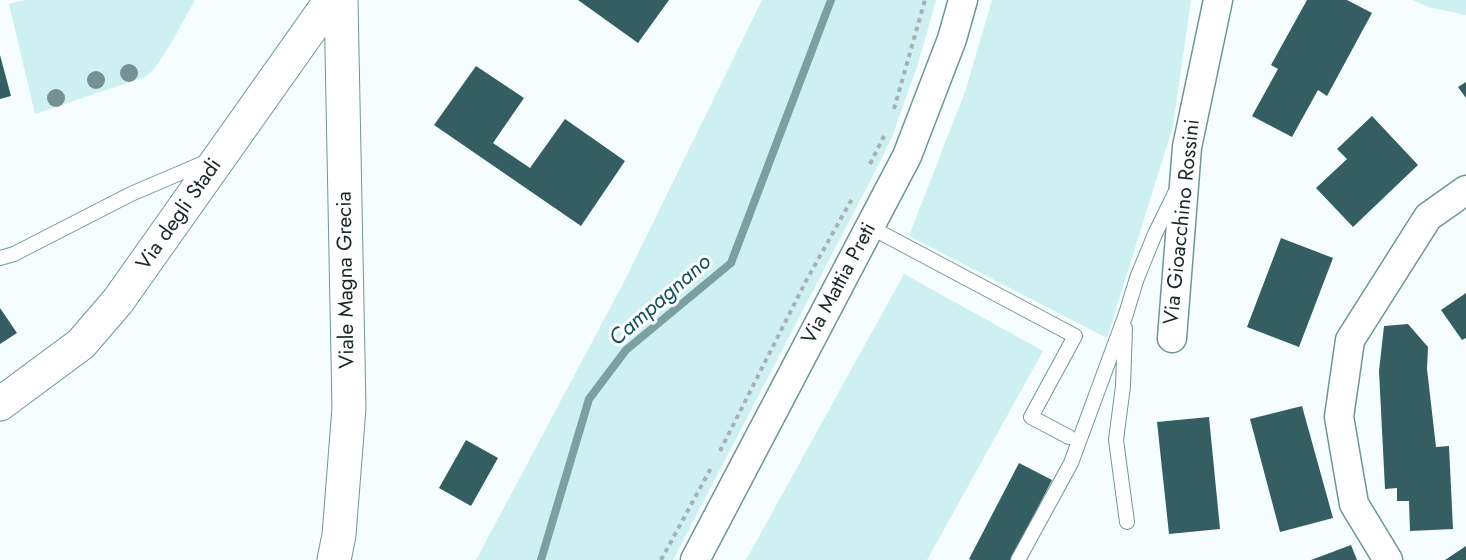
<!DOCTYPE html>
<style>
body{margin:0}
canvas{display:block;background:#f6fdfe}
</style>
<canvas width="1466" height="560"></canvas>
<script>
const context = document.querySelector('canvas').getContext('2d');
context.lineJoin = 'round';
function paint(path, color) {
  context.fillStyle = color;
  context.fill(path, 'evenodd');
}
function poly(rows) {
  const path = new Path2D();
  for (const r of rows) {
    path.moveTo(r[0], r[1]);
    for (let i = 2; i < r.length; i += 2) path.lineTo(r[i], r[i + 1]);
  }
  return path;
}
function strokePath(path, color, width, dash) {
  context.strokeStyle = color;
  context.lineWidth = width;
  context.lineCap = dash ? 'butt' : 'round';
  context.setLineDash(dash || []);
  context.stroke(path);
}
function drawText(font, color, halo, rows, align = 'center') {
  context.font = font + ' Jost,sans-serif';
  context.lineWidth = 6;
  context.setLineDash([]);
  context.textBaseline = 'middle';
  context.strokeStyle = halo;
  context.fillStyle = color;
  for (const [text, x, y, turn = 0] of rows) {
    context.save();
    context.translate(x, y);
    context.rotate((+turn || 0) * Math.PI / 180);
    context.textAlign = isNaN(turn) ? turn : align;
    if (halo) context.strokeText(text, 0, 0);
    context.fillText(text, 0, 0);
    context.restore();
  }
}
paint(poly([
 [25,0,195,0,170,45,155,68,145,77,35,114,9,4],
 [762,0,936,0,918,64,892,137,880,162,673,560,476,560,625,280],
 [992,0,1191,0,1173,126,1107,338,909,236,966,89],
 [1413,0,1466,0,1466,15,1428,7],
 [904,274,1043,351,927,560,746,560]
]), '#cef0f2');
strokePath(poly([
 [541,560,589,399,626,350,731,263,831,0]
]), '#7ca0a2', 8);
paint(poly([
 [578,0,669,0,638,43],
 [1307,0,1347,0,1372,13,1327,96,1318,90,1292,137,1252,116,1278,69,1271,65],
 [0,55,11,96,0,99],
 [476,66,524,98,493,143,530,168,565,119,625,161,581,226,434,125],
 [1466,82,1466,98,1458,87],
 [1372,116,1418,165,1353,227,1316,188,1347,159,1337,149],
 [1281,238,1333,258,1299,347,1247,327],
 [1466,293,1466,338,1462,340,1441,310],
 [0,308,17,333,0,344],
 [1408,324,1428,347,1427,369,1436,447,1449,446,1453,529,1410,531,1409,501,1397,501,1397,488,1385,489,1379,371,1384,326],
 [1302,406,1333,518,1280,532,1250,419],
 [1209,417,1220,529,1169,534,1157,422],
 [466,440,498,458,471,506,439,488],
 [1019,463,1052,480,1011,560,971,560,969,559],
 [1351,545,1357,560,1311,560],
 [1466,546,1466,560,1445,560]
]), '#345e61');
const service = poly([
 [870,227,1075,336,1031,417,1069,437],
 [0,258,14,254,131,194,206,162],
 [1125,328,1123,386,1116,440,1127,522],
 [1018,560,1071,463,1126,314,1137,278,1155,234,1176,191]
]);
const minor = poly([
 [1172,338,1187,147,1218,0],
 [695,560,907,156,952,39,963,0],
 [1388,560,1354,504,1339,417,1350,340,1428,217,1466,190]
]);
const tertiary = poly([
 [0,404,81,344,118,301,331,0],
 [334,560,339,535,349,408,341,0]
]);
strokePath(service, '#709598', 16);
strokePath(minor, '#709598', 31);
strokePath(tertiary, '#709598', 35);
strokePath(poly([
 [894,109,925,0],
 [870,164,884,136],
 [720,451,806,281,853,197],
 [661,560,711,468]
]), '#a7b1b2', 4, [4.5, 4.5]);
strokePath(service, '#fff', 14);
strokePath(minor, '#fff', 28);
strokePath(tertiary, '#fff', 33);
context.fillStyle = '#769193';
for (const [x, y] of [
 [129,73],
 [96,80],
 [56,98]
]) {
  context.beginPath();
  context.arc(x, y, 9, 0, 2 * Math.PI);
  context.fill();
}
drawText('21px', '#192829', '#fff', [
 ["Via degli Stadi",180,215,-55],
 ["Via Gioacchino Rossini",1183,222,-84],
 ["Viale Magna Grecia",347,280,-91],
 ["Via Mattia Preti",840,284,-62]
]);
drawText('italic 22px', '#115256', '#fff', [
 ["Campagnano",661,301,-41]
]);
</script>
